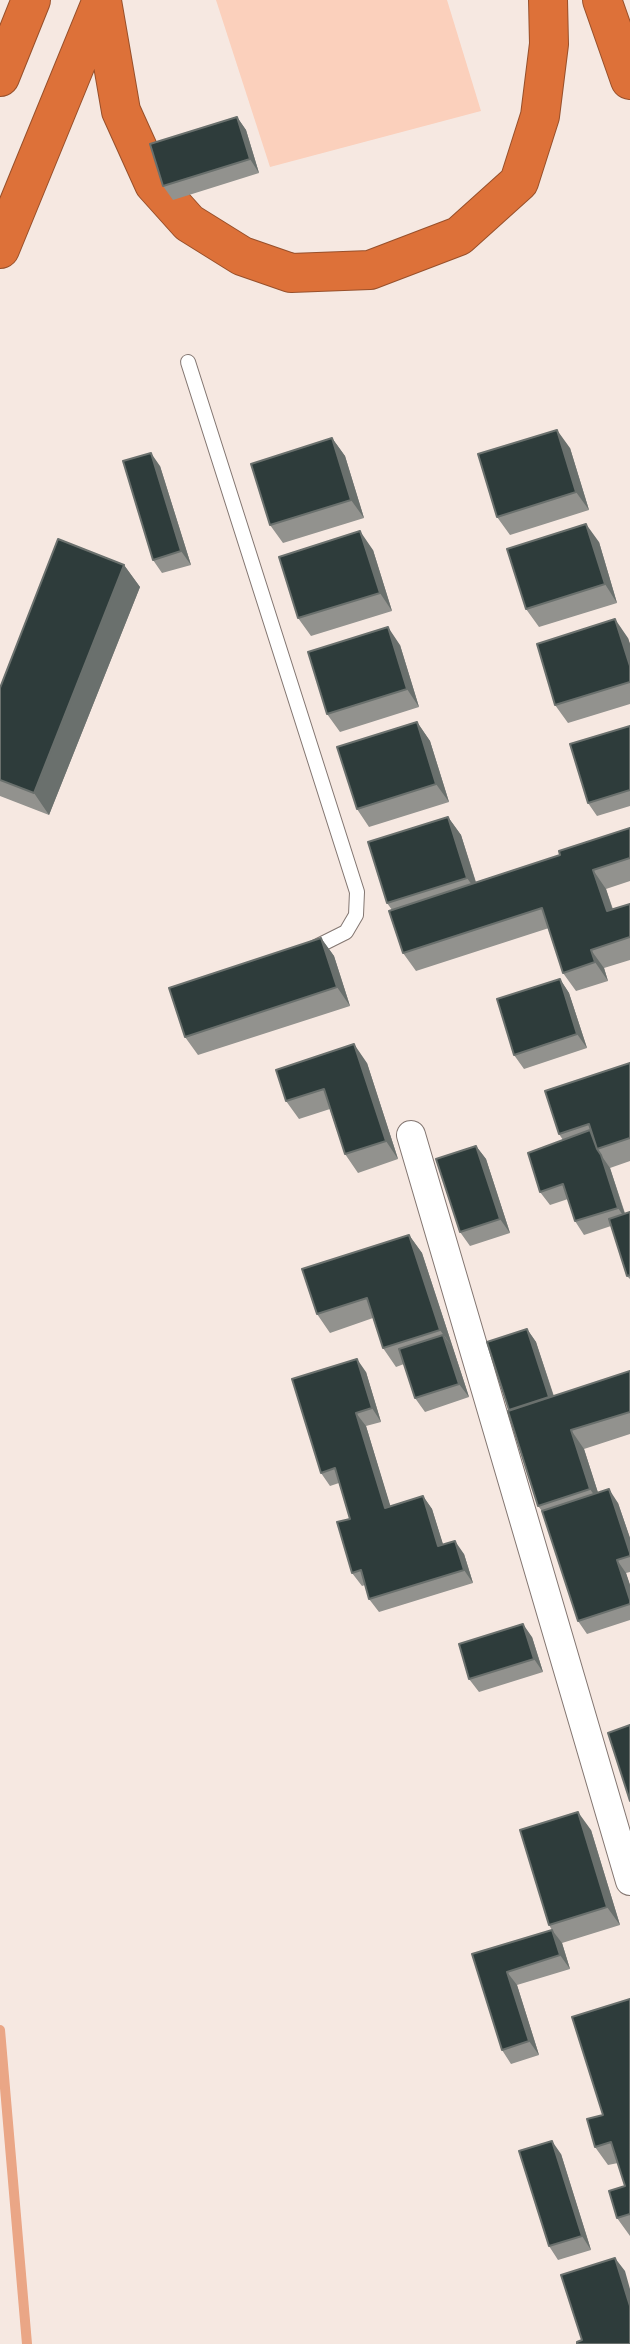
<!DOCTYPE html>
<style>
body{margin:0}
canvas{display:block;background:#f6e8e1}
</style>
<canvas width="630" height="2344"></canvas>
<script>
const context = document.querySelector('canvas').getContext('2d');
context.lineJoin = 'round';
function paint(path, color) {
  context.fillStyle = color;
  context.fill(path, 'evenodd');
}
function poly(rows) {
  const path = new Path2D();
  for (const r of rows) {
    path.moveTo(r[0], r[1]);
    for (let i = 2; i < r.length; i += 2) path.lineTo(r[i], r[i + 1]);
  }
  return path;
}
function strokePath(path, color, width, dash) {
  context.strokeStyle = color;
  context.lineWidth = width;
  context.lineCap = dash ? 'butt' : 'round';
  context.setLineDash(dash || []);
  context.stroke(path);
}
paint(poly([
 [216,0,447,0,481,111,270,167]
]), '#fbd0bc');
strokePath(poly([
 [0,2030,27,2344]
]), '#eaa686', 10);
const lane = poly([
 [188,362,357,892,356,915,346,932,310,950]
]);
const street = poly([
 [411,1135,630,1881]
]);
const highway = poly([
 [602,0,630,80],
 [102,1,121,111,154,184,189,223,242,256,291,273,370,270,459,236,519,182,540,116,549,44,548,0],
 [0,77,31,0],
 [0,249,102,0]
]);
strokePath(lane, '#837671', 16);
strokePath(street, '#837671', 30);
strokePath(highway, '#98502b', 40);
strokePath(lane, '#fff', 14);
strokePath(street, '#fff', 28);
strokePath(highway, '#dd7139', 38);
paint(poly([
 [237,117,246,130,259,173,173,200,163,186],
 [332,438,345,456,364,518,283,543,270,525],
 [570,448,589,510,510,535,497,517],
 [160,466,191,565,162,573,153,560],
 [599,542,617,603,539,627,526,609],
 [373,550,392,611,311,636,298,618],
 [124,565,140,587,49,815,0,796,0,688],
 [628,638,630,644,630,704,568,723,555,705],
 [400,645,419,707,340,732,327,714],
 [417,722,430,741,449,802,369,827,357,809],
 [630,726,630,806,597,816,588,803],
 [448,817,461,835,476,882,560,855,630,828,630,881,606,889,613,909,630,904,630,960,604,968,608,981,576,991,563,973,549,928,416,971,403,953,392,910,387,903],
 [321,938,334,956,350,1006,198,1055,185,1037],
 [560,979,569,993,587,1048,524,1069,514,1055],
 [367,1063,398,1159,358,1173,345,1154,330,1109,299,1119,286,1101],
 [630,1063,630,1161,610,1168,625,1213,630,1212,630,1279,627,1276,611,1226,584,1235,575,1221,568,1199,550,1205,540,1192,563,1140,559,1134],
 [476,1146,486,1159,510,1233,470,1246,460,1232],
 [409,1235,422,1253,469,1397,425,1412,415,1398,404,1364,396,1367,383,1348,373,1318,330,1333,317,1314],
 [527,1329,536,1342,554,1396,630,1371,630,1434,584,1449,598,1493,618,1503,630,1538,630,1572,626,1573,630,1585,630,1620,587,1634,578,1621,542,1511,538,1506],
 [366,1372,381,1422,366,1426,390,1506,423,1496,432,1509,443,1545,464,1554,473,1583,379,1612,369,1599,365,1585,362,1586,352,1573,350,1519,339,1483,330,1486,321,1473],
 [532,1637,543,1672,479,1692,469,1679],
 [591,1830,620,1925,562,1943,570,1969,517,1985,539,2055,511,2064,502,2050,472,1954,552,1930,549,1925],
 [630,1999,630,2236,617,2218,625,2186,618,2163,608,2165,595,2147],
 [561,2154,591,2250,558,2260,549,2246]
]), '#92928e');
paint(poly([
 [237,117,246,130,259,173,250,159],
 [557,430,570,448,589,510,576,492],
 [332,438,345,456,364,518,351,500],
 [151,453,160,466,191,565,181,551],
 [586,524,599,542,617,603,605,584],
 [360,531,373,550,392,611,380,593],
 [124,565,140,587,49,815,34,793],
 [615,619,628,638,630,644,630,666],
 [388,627,400,645,419,707,407,689],
 [417,722,430,741,449,802,436,784],
 [448,817,461,835,480,896,467,878],
 [593,870,606,889,619,930,607,911],
 [321,938,334,956,350,1006,337,987],
 [591,950,604,968,608,981,595,962],
 [560,979,569,993,587,1048,577,1034],
 [354,1044,367,1063,398,1159,386,1141],
 [476,1146,486,1159,510,1233,500,1219],
 [601,1155,610,1168,627,1221,618,1208],
 [409,1235,422,1253,453,1348,440,1330],
 [527,1329,536,1342,560,1416,551,1403],
 [443,1335,453,1348,469,1397,459,1384],
 [357,1359,366,1372,381,1422,372,1408],
 [356,1413,366,1426,395,1521,385,1508],
 [571,1430,584,1449,603,1508,590,1489],
 [609,1489,618,1503,630,1538,630,1553],
 [423,1496,432,1509,448,1560,438,1546],
 [455,1541,464,1554,473,1583,464,1570],
 [617,1560,626,1573,630,1585,630,1600],
 [523,1624,532,1637,543,1672,534,1659],
 [578,1812,591,1830,620,1925,607,1907],
 [552,1930,562,1943,570,1969,560,1955],
 [507,1972,517,1985,539,2055,529,2041],
 [552,2141,561,2154,591,2250,582,2236],
 [615,2258,625,2271,630,2289,630,2306]
]), '#6a706d');
const building = poly([
 [237,117,250,159,163,186,150,144,237,117],
 [557,430,576,492,497,517,478,454,557,430],
 [332,438,351,500,270,525,251,464,332,438],
 [151,453,181,551,153,560,123,461,151,453],
 [586,524,605,584,526,609,507,549,586,524],
 [360,531,380,593,298,618,279,557,360,531],
 [58,539,124,565,34,793,0,780,0,688,58,539],
 [615,619,630,666,630,682,555,705,537,644,615,619],
 [388,627,407,689,327,714,308,652,388,627],
 [417,722,436,784,357,809,337,747,417,722],
 [630,726,630,790,588,803,570,744,630,726],
 [448,817,467,878,387,903,368,842,448,817],
 [630,828,630,858,593,870,607,911,630,904,630,937,591,950,595,962,563,973,542,908,403,953,389,911,560,855,559,851,630,828],
 [321,938,337,987,185,1037,169,988,321,938],
 [560,979,577,1034,514,1055,497,999,560,979],
 [354,1044,386,1141,345,1154,324,1089,286,1101,276,1070,354,1044],
 [630,1063,630,1138,597,1149,589,1124,559,1134,545,1091,630,1063],
 [590,1130,597,1149,601,1155,618,1208,575,1221,563,1184,540,1192,528,1153,590,1130],
 [476,1146,500,1219,460,1232,436,1159,476,1146],
 [630,1212,630,1275,627,1276,609,1219,630,1212],
 [409,1235,440,1330,383,1348,367,1298,317,1314,302,1269,409,1235],
 [527,1329,549,1397,509,1410,487,1342,527,1329],
 [443,1335,459,1384,415,1398,399,1349,443,1335],
 [357,1359,372,1408,356,1413,385,1508,423,1496,438,1546,455,1541,464,1570,369,1599,361,1570,352,1573,337,1522,350,1519,335,1468,321,1473,292,1379,357,1359],
 [630,1371,630,1412,571,1430,590,1489,538,1506,508,1411,630,1371],
 [609,1489,630,1553,630,1556,617,1560,630,1600,630,1604,578,1621,542,1511,609,1489],
 [523,1624,534,1659,469,1679,459,1644,523,1624],
 [630,1725,630,1801,608,1733,630,1725],
 [578,1812,607,1907,549,1925,520,1830,578,1812],
 [552,1930,560,1955,507,1972,529,2041,502,2050,472,1954,552,1930],
 [630,1999,630,2214,617,2218,609,2191,625,2186,611,2142,595,2147,587,2119,603,2115,572,2017,630,1999],
 [552,2141,582,2236,549,2246,519,2151,552,2141],
 [615,2258,630,2306,630,2344,577,2344,577,2342,582,2340,561,2275,615,2258]
]);
paint(building, '#2e3c3b');
strokePath(building, '#6a706d', 2);
</script>
